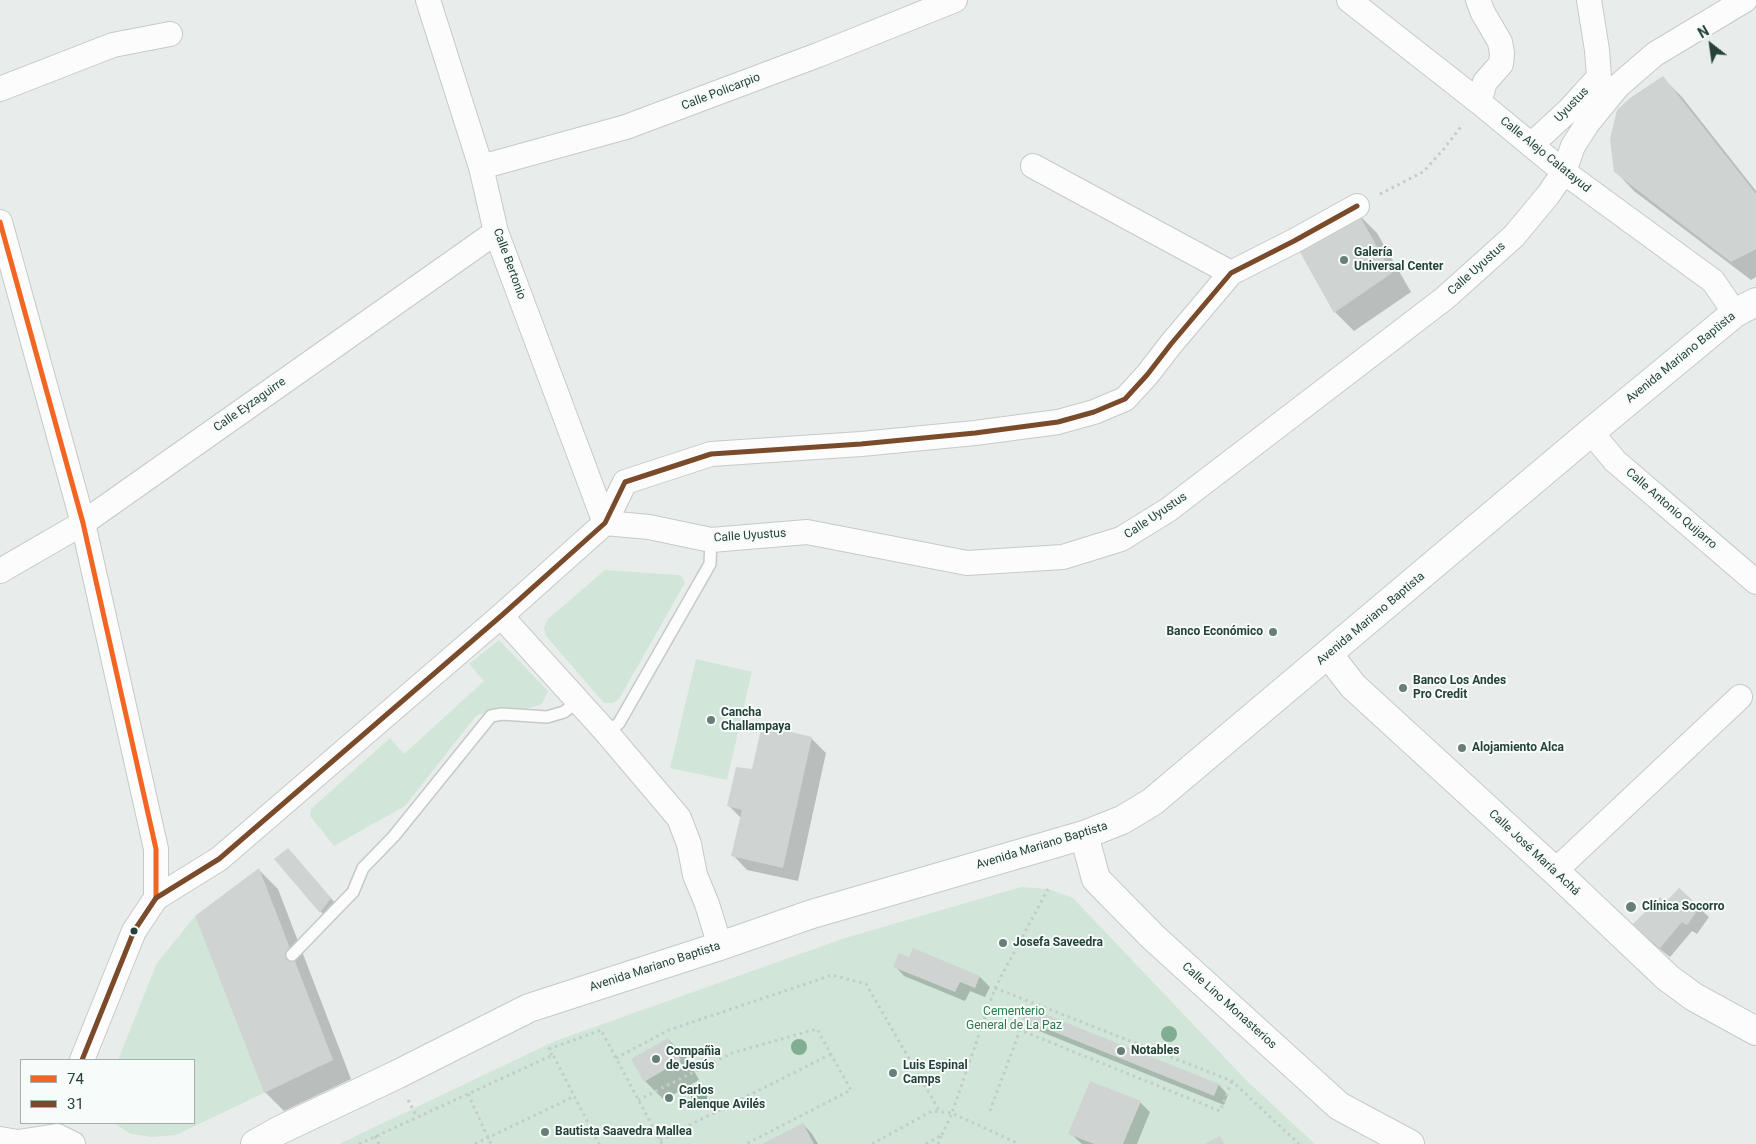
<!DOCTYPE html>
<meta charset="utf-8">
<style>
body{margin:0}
#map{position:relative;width:1756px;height:1144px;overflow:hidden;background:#e8edeb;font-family:Roboto,sans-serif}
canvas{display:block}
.legend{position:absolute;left:20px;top:1059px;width:175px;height:65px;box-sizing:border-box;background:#f7fbf9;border:1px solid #a3b1ad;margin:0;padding:6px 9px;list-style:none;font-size:15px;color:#24423a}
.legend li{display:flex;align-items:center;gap:10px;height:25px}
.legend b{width:25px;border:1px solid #a3b1ad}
.north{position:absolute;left:1686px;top:20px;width:50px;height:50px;-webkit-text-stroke:4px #f7fbf9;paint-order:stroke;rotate:330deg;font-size:14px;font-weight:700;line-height:20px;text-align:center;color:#24423a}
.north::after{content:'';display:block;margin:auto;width:18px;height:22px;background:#24423a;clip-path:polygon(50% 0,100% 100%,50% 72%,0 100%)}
</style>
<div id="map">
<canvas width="1756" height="1144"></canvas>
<ul class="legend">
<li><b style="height:6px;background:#f26522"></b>74</li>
<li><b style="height:6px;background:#7a4b2a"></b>31</li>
</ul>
<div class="north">N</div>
</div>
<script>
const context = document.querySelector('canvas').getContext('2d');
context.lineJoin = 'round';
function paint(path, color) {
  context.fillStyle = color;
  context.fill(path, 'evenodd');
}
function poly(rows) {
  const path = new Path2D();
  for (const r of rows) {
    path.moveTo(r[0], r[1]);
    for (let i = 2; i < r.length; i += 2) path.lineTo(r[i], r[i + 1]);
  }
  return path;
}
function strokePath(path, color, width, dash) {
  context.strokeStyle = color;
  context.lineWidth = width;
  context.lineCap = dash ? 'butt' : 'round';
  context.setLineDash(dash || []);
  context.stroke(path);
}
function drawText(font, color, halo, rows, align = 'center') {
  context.font = font + ' Roboto,sans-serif';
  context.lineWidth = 4;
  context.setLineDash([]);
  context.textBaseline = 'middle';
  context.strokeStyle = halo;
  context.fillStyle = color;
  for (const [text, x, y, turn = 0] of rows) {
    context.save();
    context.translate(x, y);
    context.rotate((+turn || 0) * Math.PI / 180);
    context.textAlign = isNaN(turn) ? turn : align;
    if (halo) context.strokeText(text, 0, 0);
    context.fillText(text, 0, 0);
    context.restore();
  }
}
paint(poly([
 [605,570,679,575,682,577,685,583,619,699,613,703,604,703,546,636,544,628,548,619],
 [499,640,548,691,542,704,523,710,497,708,476,716,405,806,334,846,310,816,311,809,390,738,404,754,484,681,469,664],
 [696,659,752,672,727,780,670,768],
 [1021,887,1048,889,1073,898,1248,1082,1315,1144,339,1144,555,1041,845,938],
 [195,916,264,1093,176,1135,152,1137,131,1134,114,1123,194,1123,194,1060,118,1060,157,963]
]), '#d1e6d8');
paint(poly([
 [1663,78,1682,97,1756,191,1756,277,1751,280,1634,191,1615,171],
 [1358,214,1377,233,1411,292,1354,331,1335,312],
 [811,738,826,753,798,881,747,870,733,855,741,818,729,806,753,770],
 [293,854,335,903,325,916,321,912],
 [259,870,278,889,351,1079,284,1111,265,1092],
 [1665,904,1699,908,1709,917,1697,934,1692,931,1670,957,1643,936,1633,926],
 [913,949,980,977,990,987,985,997,970,991,965,1001,904,976,895,966,909,958],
 [1024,1019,1219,1085,1228,1095,1224,1105,1034,1029],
 [668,1039,687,1058,699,1080,664,1100,645,1081],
 [1140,1102,1150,1112,1137,1144,1082,1144,1070,1133],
 [803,1124,812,1134,818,1144,765,1144]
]), '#0003');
paint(poly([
 [1663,76,1756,194,1756,249,1731,262,1614,172,1610,139,1617,110,1630,98],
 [1358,213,1392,273,1334,313,1297,247],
 [762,725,812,737,783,868,731,856,742,810,727,806,736,767,752,769],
 [288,848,331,898,320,913,274,859],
 [259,868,333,1060,264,1093,195,916],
 [1679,888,1700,907,1687,925,1682,922,1660,948,1631,926,1660,897,1665,902],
 [913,948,980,976,975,988,960,982,955,992,893,967,899,953,909,957],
 [1027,1007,1219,1084,1214,1096,1022,1019],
 [668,1038,681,1060,644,1082,631,1059],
 [1090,1081,1141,1101,1123,1144,1094,1144,1068,1134],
 [803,1123,814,1144,762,1144],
 [1220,1136,1224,1144,1205,1144]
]), '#cfd4d2');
const lane = poly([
 [607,733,619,723,710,564,711,540],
 [292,955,353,892,363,868,394,836,491,716,502,714,547,717,564,712,578,701]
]);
const street = poly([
 [428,0,481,167,496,232,605,523],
 [1349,0,1479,102,1564,172,1713,281,1735,313],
 [1478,0,1483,13,1500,42,1502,53,1501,64,1485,82,1479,102],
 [0,89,113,45,170,34],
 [1531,145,1569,110,1599,77,1597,50,1589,0],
 [1033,166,1231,273],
 [481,167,626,127,818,55,955,0],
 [0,222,83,523,156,849,156,898],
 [1591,432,1615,461,1756,582],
 [605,523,649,527,711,540,807,532,967,563,1063,557,1121,539,1168,510,1445,298,1514,236,1548,195,1564,172,1573,146,1587,124,1618,86,1655,54,1745,0],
 [0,571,83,523,496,232],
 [501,616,607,733,679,818,689,844,695,875,707,904,720,946],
 [1555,871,1740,697],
 [82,1060,134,931,156,898,219,859,501,616,605,523,625,482,711,454,861,444,975,433,1058,422,1094,412,1125,399,1147,375,1171,344,1231,273,1294,241,1357,206],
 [0,1139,18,1142,57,1136,73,1144]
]);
const secondary = poly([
 [1329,655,1353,686,1555,871,1668,978,1694,997,1756,1031],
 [1084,835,1096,879,1153,937,1339,1106,1410,1144],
 [255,1144,280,1130,396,1075,529,1008,720,946,812,914,1084,835,1122,820,1152,802,1591,432,1735,313,1756,302]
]);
strokePath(lane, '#c5cac8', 14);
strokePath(street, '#c5cac8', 26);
strokePath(secondary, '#c3cbc8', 30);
strokePath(poly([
 [1380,194,1423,172,1443,150,1463,124],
 [995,988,1232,1081,1299,1144],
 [552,1055,549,1049,601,1030,662,1144],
 [616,1058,669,1030,832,975,866,984,940,1112],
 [468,1094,491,1144],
 [408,1100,417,1117],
 [638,1100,732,1053,817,1029,851,1090,746,1144],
 [990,1111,1020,1030,1220,1111,1232,1081],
 [942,1135,952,1113,995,988,1048,889],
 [375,1136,379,1144],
 [660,1140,831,1054],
 [359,1144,553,1055,599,1144],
 [475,1144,575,1096],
 [872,1144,932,1111,952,1113,1019,1144],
 [926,1144,942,1135,938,1144]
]), '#c3ccca', 3, [2.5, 4]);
strokePath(lane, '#fcfcfc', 11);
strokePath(street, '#fcfcfc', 24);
strokePath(secondary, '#fcfcfc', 28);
strokePath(poly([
 [0,222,83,523,156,849,156,898]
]), '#f26522', 5);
strokePath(poly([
 [82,1060,134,931,156,898,219,859,501,616,605,523,625,482,711,454,861,444,975,433,1058,422,1094,412,1125,399,1147,375,1171,344,1231,273,1294,241,1357,206]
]), '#7a4b2a', 5);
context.fillStyle = '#81ae93';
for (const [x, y] of [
 [1169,1034],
 [799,1047],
 [699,1097]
]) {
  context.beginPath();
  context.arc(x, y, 8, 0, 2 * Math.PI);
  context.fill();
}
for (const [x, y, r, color] of [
 [1344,260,5,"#697e78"],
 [1273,632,5,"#697e78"],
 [1403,688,5,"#697e78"],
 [711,720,5,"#697e78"],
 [1462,748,5,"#697e78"],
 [1631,907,6,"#697e78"],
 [134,931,4.5,"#24423a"],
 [1003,943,5,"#697e78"],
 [1121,1051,5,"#697e78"],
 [656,1059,5,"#697e78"],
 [893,1073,5,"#697e78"],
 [669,1098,5,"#697e78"],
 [545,1132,5,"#697e78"]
]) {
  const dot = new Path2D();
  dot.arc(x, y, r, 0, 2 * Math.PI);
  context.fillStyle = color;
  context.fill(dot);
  strokePath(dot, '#f7fbf9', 2);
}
drawText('12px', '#24423a', '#f7fbf9', [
 ["Calle Policarpio",721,92,-21],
 ["Uyustus",1572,105,-46],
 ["Calle Alejo Calatayud",1545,155,39],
 ["Calle Bertonio",509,264,70],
 ["Calle Uyustus",1477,269,-42],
 ["Avenida Mariano Baptista",1681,358,-39],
 ["Calle Eyzaguirre",250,405,-35],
 ["Calle Antonio Quijarro",1671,509,41],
 ["Calle Uyustus",1156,516,-34],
 ["Calle Uyustus",750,536,-4],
 ["Avenida Mariano Baptista",1371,619,-40],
 ["Avenida Mariano Baptista",1042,846,-17],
 ["Calle José María Achá",1534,853,43],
 ["Avenida Mariano Baptista",655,967,-18],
 ["Calle Lino Monasterios",1229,1006,42]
]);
drawText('bold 12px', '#24423a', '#f7fbf9', [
 ["Galería",1354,253],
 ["Universal Center",1354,267],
 ["Banco Económico",1263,632,"right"],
 ["Banco Los Andes",1413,681],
 ["Pro Credit",1413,695],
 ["Cancha",721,713],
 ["Challampaya",721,727],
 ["Alojamiento Alca",1472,748],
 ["Clínica Socorro",1642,907],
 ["Josefa Saveedra",1013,943],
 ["Notables",1131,1051],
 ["Compañìa",666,1052],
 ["de Jesús",666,1066],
 ["Luis Espinal",903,1066],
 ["Camps",903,1080],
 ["Carlos",679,1091],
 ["Palenque Avilés",679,1105],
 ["Bautista Saavedra Mallea",555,1132]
], 'left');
drawText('12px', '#2d7a4b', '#f7fbf9', [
 ["Cementerio",1014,1012],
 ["General de La Paz",1014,1026]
]);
</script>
